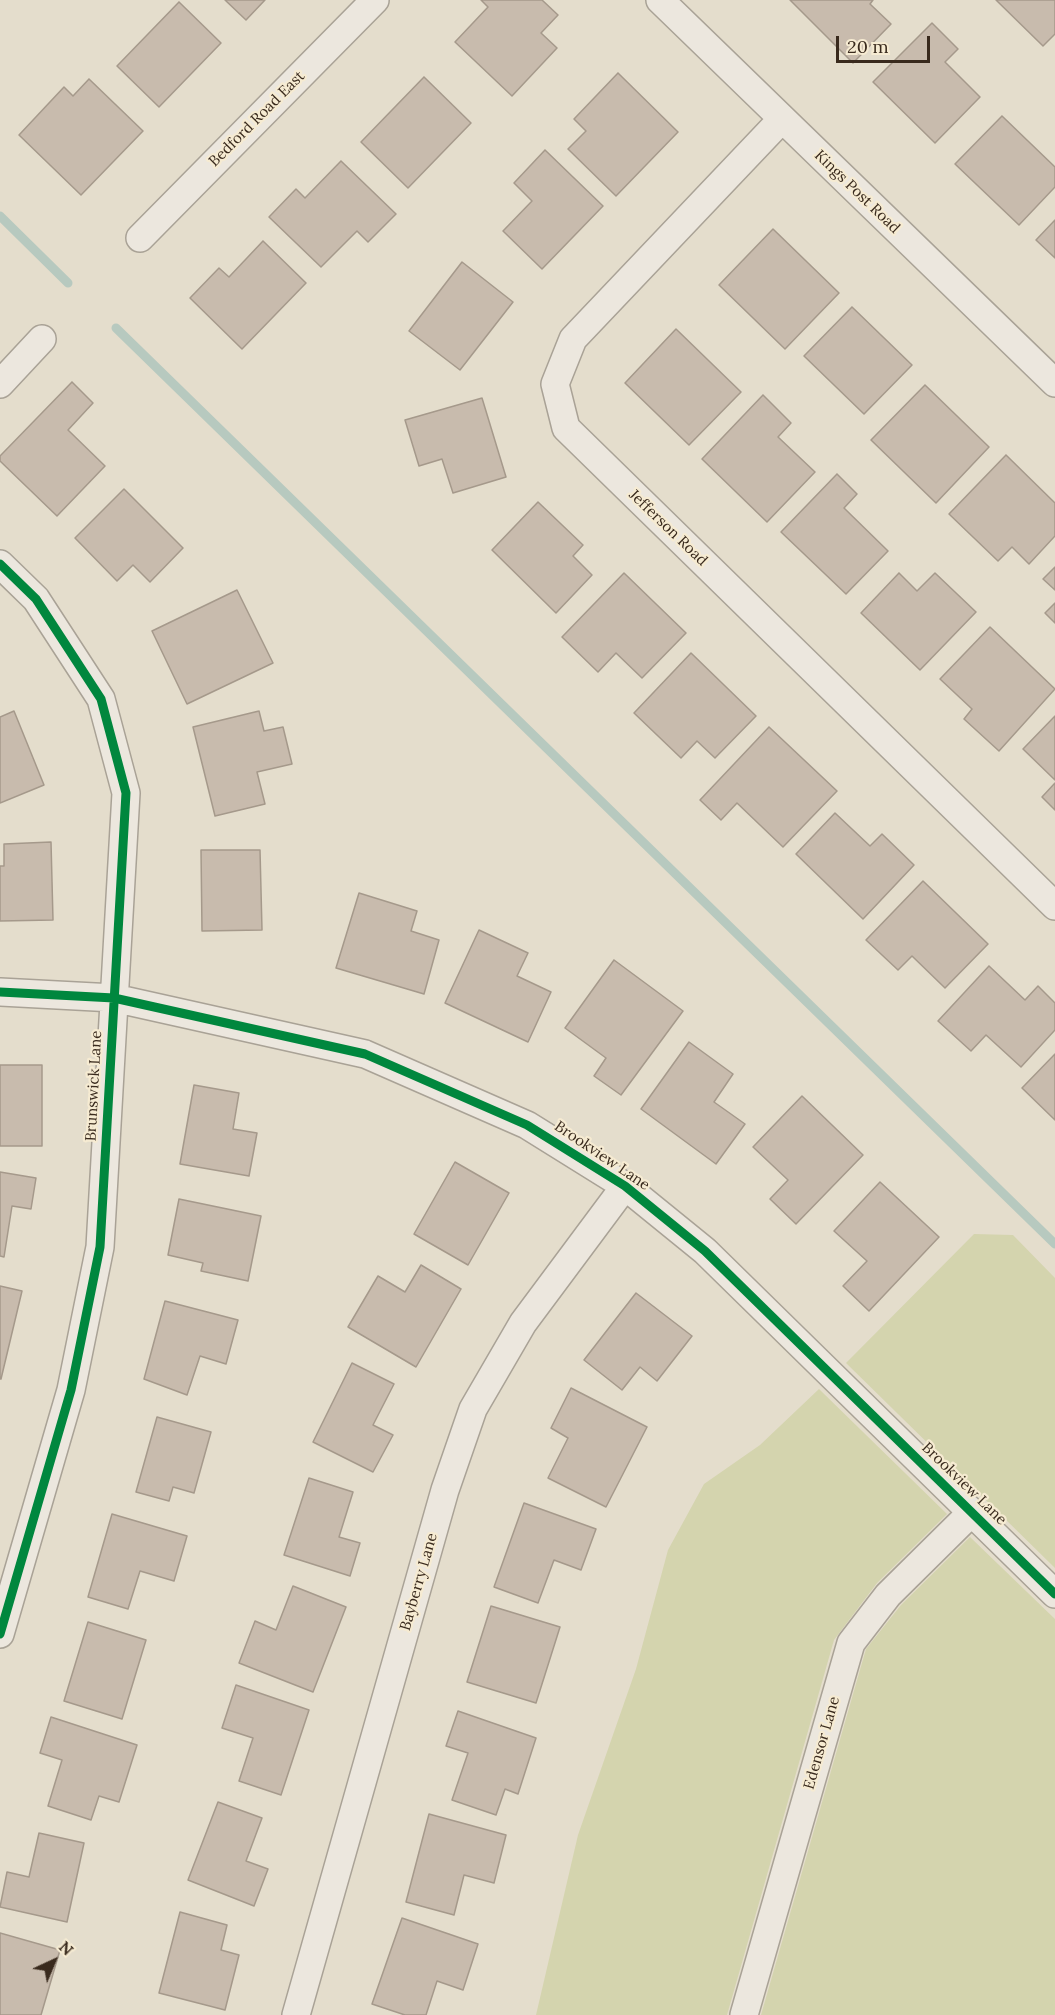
<!DOCTYPE html>
<style>
body{margin:0}
#map{position:relative;width:1055px;height:2015px;overflow:hidden;background:#e4ddcc;font-family:Lora,serif}
canvas{display:block}
.north{position:absolute;left:24px;top:1931px;width:60px;height:60px;-webkit-text-stroke:4px #f6ebd2;paint-order:stroke;rotate:44deg;font-size:16px;font-weight:700;line-height:24px;text-align:center;color:#392a1d}
.north::after{content:'';display:block;margin:auto;width:21px;height:27px;background:#392a1d;clip-path:polygon(50% 0,100% 100%,50% 72%,0 100%)}
.scale{position:absolute;left:836px;top:36px;width:94px;height:27px;box-sizing:border-box;border:3px solid #392a1d;border-top:0;padding-left:8px;font-size:18px;line-height:21px;white-space:nowrap;color:#392a1d;-webkit-text-stroke:4px #f6ebd2;paint-order:stroke}
</style>
<div id="map">
<canvas width="1055" height="2015"></canvas>
<div class="north">N</div>
<div class="scale">20 m</div>
</div>
<script>
const context = document.querySelector('canvas').getContext('2d');
context.lineJoin = 'round';
function paint(path, color) {
  context.fillStyle = color;
  context.fill(path, 'evenodd');
}
function poly(rows) {
  const path = new Path2D();
  for (const r of rows) {
    path.moveTo(r[0], r[1]);
    for (let i = 2; i < r.length; i += 2) path.lineTo(r[i], r[i + 1]);
  }
  return path;
}
function strokePath(path, color, width, dash) {
  context.strokeStyle = color;
  context.lineWidth = width;
  context.lineCap = dash ? 'butt' : 'round';
  context.setLineDash(dash || []);
  context.stroke(path);
}
function drawText(font, color, halo, rows, align = 'center') {
  context.font = font + ' Lora,serif';
  context.lineWidth = 4.5;
  context.setLineDash([]);
  context.textBaseline = 'middle';
  context.strokeStyle = halo;
  context.fillStyle = color;
  for (const [text, x, y, turn = 0] of rows) {
    context.save();
    context.translate(x, y);
    context.rotate((+turn || 0) * Math.PI / 180);
    context.textAlign = isNaN(turn) ? turn : align;
    if (halo) context.strokeText(text, 0, 0);
    context.fillText(text, 0, 0);
    context.restore();
  }
}
paint(poly([
 [974,1234,1013,1235,1055,1278,1055,1568,846,1363],
 [819,1389,947,1514,877,1583,834,1640,727,2015,536,2015,578,1835,636,1669,668,1550,704,1484,760,1445],
 [970,1537,1055,1619,1055,2015,761,2015,866,1649,901,1605]
]), '#d4d4ae');
strokePath(poly([
 [0,216,68,283],
 [116,328,1055,1244]
]), '#b7c9bf', 9);
const building = poly([
 [225,0,265,0,246,20,225,0],
 [481,0,542,0,558,15,541,33,557,48,512,96,455,42,488,7,481,0],
 [790,0,873,0,870,4,891,24,853,63,790,0],
 [996,0,1055,0,1055,34,1043,46,996,0],
 [179,2,221,43,159,107,117,66,179,2],
 [932,23,958,49,945,62,980,97,935,143,873,82,932,23],
 [618,73,678,132,616,196,568,149,586,131,574,119,618,73],
 [424,77,471,123,408,188,361,142,424,77],
 [89,79,143,131,81,195,19,135,64,87,73,96,89,79],
 [1002,116,1055,167,1055,187,1019,225,955,164,1002,116],
 [545,150,603,206,542,269,503,231,532,201,514,183,545,150],
 [341,161,396,214,368,242,357,231,321,267,269,217,296,189,305,198,341,161],
 [1055,220,1055,258,1036,240,1055,220],
 [773,229,839,293,785,349,719,285,773,229],
 [263,241,306,283,242,349,190,298,219,268,229,277,263,241],
 [462,262,513,302,460,370,409,331,462,262],
 [852,307,912,365,864,414,804,356,852,307],
 [676,329,741,392,689,445,625,383,676,329],
 [72,382,93,403,68,430,105,466,57,516,0,461,0,456,72,382],
 [925,385,989,447,936,503,871,440,925,385],
 [763,395,791,423,778,437,815,472,767,522,702,459,763,395],
 [482,398,506,477,453,493,442,459,419,466,405,420,482,398],
 [1006,455,1055,503,1055,536,1029,564,1012,547,998,561,949,514,1006,455],
 [837,474,857,494,844,508,888,551,846,594,781,532,837,474],
 [124,489,183,548,150,582,133,565,117,581,75,538,124,489],
 [538,502,583,545,573,556,592,575,556,613,492,550,538,502],
 [1055,567,1055,590,1043,579,1055,567],
 [624,573,686,633,642,678,616,653,598,672,562,637,624,573],
 [899,573,917,591,935,573,976,612,920,670,861,613,899,573],
 [237,590,273,663,187,704,152,631,237,590],
 [1055,603,1055,623,1045,613,1055,603],
 [990,627,1055,689,999,751,964,719,972,709,940,679,990,627],
 [691,653,756,716,715,758,697,741,681,758,634,713,691,653],
 [14,711,44,785,0,803,0,717,14,711],
 [259,711,264,731,283,727,292,764,257,772,265,804,215,816,193,727,259,711],
 [1055,716,1055,780,1023,749,1055,716],
 [769,727,837,791,783,847,737,803,721,820,700,800,769,727],
 [1055,783,1055,810,1042,797,1055,783],
 [835,813,870,846,882,834,914,865,863,919,796,854,835,813],
 [51,842,53,920,0,921,0,866,4,866,4,844,51,842],
 [201,850,260,850,262,930,202,931,201,850],
 [923,881,988,944,945,988,912,956,898,970,866,940,923,881],
 [359,893,417,911,411,931,439,940,424,994,336,968,359,893],
 [479,930,528,953,517,976,551,992,528,1042,445,1003,479,930],
 [614,960,683,1011,621,1095,594,1076,606,1058,565,1028,614,960],
 [989,966,1025,1000,1038,986,1055,1003,1055,1030,1021,1067,986,1035,971,1051,938,1021,989,966],
 [689,1042,733,1074,714,1102,745,1124,716,1164,641,1109,689,1042],
 [1055,1054,1055,1120,1022,1088,1055,1054],
 [0,1065,42,1065,42,1146,0,1146,0,1065],
 [194,1085,239,1093,233,1129,257,1133,249,1176,180,1164,194,1085],
 [802,1096,863,1155,796,1224,770,1199,788,1180,753,1147,802,1096],
 [455,1162,509,1193,468,1265,414,1234,455,1162],
 [0,1172,36,1178,31,1209,12,1206,4,1257,0,1256,0,1172],
 [880,1182,939,1237,869,1311,843,1286,867,1261,834,1231,880,1182],
 [179,1199,261,1216,248,1281,201,1271,203,1263,168,1255,179,1199],
 [421,1265,461,1289,416,1367,348,1327,378,1276,405,1292,421,1265],
 [0,1286,22,1291,1,1379,0,1379,0,1286],
 [636,1293,692,1336,657,1381,640,1367,622,1390,584,1360,636,1293],
 [165,1301,238,1320,226,1364,200,1356,187,1395,144,1379,165,1301],
 [352,1363,394,1384,373,1425,393,1435,373,1472,313,1442,352,1363],
 [571,1388,647,1427,606,1507,548,1478,568,1438,551,1428,571,1388],
 [157,1417,211,1432,194,1493,173,1487,169,1501,136,1492,157,1417],
 [309,1478,353,1492,339,1537,360,1543,350,1576,284,1555,309,1478],
 [524,1503,596,1529,581,1570,554,1560,538,1603,494,1587,524,1503],
 [112,1514,187,1536,174,1581,140,1571,128,1609,88,1597,112,1514],
 [293,1586,346,1607,313,1692,239,1663,255,1621,276,1630,293,1586],
 [491,1606,560,1627,536,1703,467,1682,491,1606],
 [88,1622,146,1640,122,1719,64,1701,88,1622],
 [236,1685,309,1710,281,1795,239,1781,253,1738,222,1728,236,1685],
 [458,1711,536,1738,518,1794,505,1789,496,1815,452,1800,468,1753,446,1746,458,1711],
 [51,1717,137,1745,119,1802,99,1796,91,1820,48,1806,62,1760,40,1753,51,1717],
 [218,1802,262,1818,246,1861,268,1869,254,1906,188,1880,218,1802],
 [429,1814,506,1835,494,1883,464,1875,454,1915,406,1902,429,1814],
 [39,1833,84,1843,67,1922,0,1907,7,1872,29,1877,39,1833],
 [180,1912,227,1925,221,1950,239,1955,225,2010,159,1993,180,1912],
 [402,1918,478,1944,463,1990,437,1981,426,2015,405,2015,372,2004,402,1918],
 [0,1933,60,1950,41,2015,0,2015,0,1933]
]);
paint(building, '#c8bbad');
strokePath(building, '#a5998b', 1.5);
const street = poly([
 [660,0,1055,383],
 [782,119,573,339,555,384,566,428,1055,906],
 [140,238,375,0],
 [0,384,42,339],
 [0,564,36,599,101,699,126,793,100,1247,71,1390,0,1634],
 [0,992,114,998,365,1054,527,1125,625,1186,705,1251,1055,1594],
 [296,2015,445,1490,473,1409,523,1323,625,1186],
 [744,2015,851,1643,888,1595,972,1512]
]);
strokePath(street, '#a9a296', 30);
strokePath(street, '#ece7de', 27);
strokePath(poly([
 [0,564,36,599,101,699,126,793,100,1247,71,1390,0,1634],
 [0,992,114,998,365,1054,527,1125,625,1186,705,1251,1055,1594]
]), '#00873e', 9);
drawText('15px', '#392a1d', '#f6ebd2', [
 ["Bedford Road East",257,119,-45],
 ["Kings Post Road",857,192,44],
 ["Jefferson Road",668,528,44],
 ["Brunswick Lane",94,1086,-87],
 ["Brookview Lane",602,1156,34],
 ["Brookview Lane",964,1484,44],
 ["Bayberry Lane",419,1582,-74],
 ["Edensor Lane",822,1743,-74]
]);
</script>
